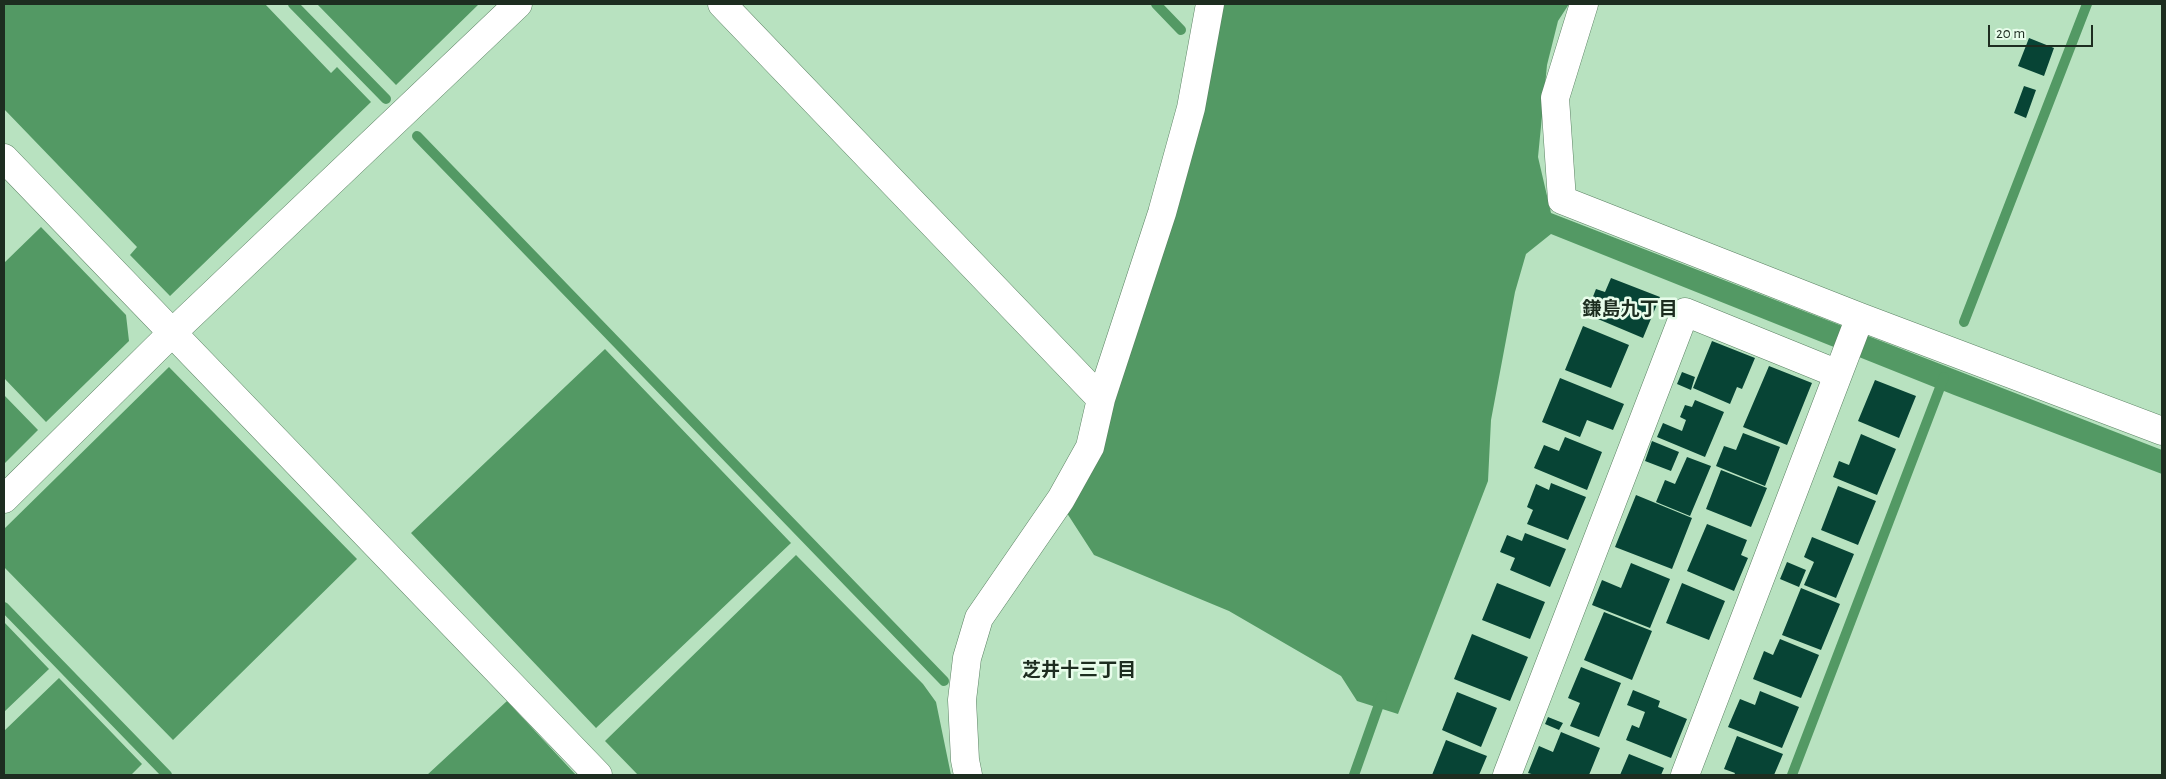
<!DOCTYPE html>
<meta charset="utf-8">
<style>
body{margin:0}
#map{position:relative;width:2166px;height:779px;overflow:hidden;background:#b8e2c0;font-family:"Alegreya Sans",sans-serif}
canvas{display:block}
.frame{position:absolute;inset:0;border:5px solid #1d2d20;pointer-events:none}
.scale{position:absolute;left:1988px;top:25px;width:105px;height:22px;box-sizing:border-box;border:2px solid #1d2d20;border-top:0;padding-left:6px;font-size:15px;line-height:18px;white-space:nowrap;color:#1d2d20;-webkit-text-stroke:4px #e8fdeb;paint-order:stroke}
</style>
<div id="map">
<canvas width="2166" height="779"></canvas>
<div class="frame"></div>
<div class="scale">20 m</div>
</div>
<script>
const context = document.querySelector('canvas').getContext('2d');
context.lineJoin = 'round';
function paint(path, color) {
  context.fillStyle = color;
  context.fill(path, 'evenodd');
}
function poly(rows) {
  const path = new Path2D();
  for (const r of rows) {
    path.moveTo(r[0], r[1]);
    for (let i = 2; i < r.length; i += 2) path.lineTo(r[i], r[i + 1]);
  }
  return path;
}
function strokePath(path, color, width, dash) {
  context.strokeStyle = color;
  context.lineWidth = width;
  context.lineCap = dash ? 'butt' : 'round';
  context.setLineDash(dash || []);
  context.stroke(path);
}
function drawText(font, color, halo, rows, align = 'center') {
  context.font = font + ' "Alegreya Sans","Noto Sans JP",sans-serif';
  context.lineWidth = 5;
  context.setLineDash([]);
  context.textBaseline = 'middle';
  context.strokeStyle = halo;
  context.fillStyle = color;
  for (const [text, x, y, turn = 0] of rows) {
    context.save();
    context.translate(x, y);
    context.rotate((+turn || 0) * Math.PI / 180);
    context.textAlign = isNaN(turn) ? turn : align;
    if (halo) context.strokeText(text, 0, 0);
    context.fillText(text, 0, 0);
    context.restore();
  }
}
paint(poly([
 [4,4,265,4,331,73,337,67,371,102,170,296,130,255,137,247,4,109],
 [317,4,479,4,396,85],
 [1216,4,1569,4,1558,21,1547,65,1538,157,1551,213,2162,450,2162,474,1954,395,1551,234,1526,254,1515,292,1491,420,1488,481,1398,714,1357,701,1341,676,1229,611,1094,555,1063,507],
 [41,227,126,315,129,341,46,422,4,378,4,263],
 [605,349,791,543,596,728,411,533],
 [169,367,357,559,173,740,4,567,4,529],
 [4,395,38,430,4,464],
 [796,555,923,684,936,702,951,775,638,775,605,741],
 [4,622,49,669,4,712],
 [59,678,142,764,131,775,4,775,4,731],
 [507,701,576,775,427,775]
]), '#539964');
strokePath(poly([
 [293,4,386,99],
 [1156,4,1181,30],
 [417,136,944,681],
 [1964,322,2087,4],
 [4,607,167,775],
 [1354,775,1382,696],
 [1792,775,1944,377]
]), '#539964', 10);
paint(poly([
 [2029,38,2054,48,2044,76,2018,66],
 [2024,86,2036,90,2026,118,2014,113],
 [1611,278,1660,297,1643,338,1586,314,1596,289,1605,292],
 [1583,326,1629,345,1611,388,1565,370],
 [1712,341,1755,358,1742,389,1737,387,1730,404,1693,388],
 [1769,366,1812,383,1787,445,1743,427],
 [1682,372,1695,377,1691,390,1677,384],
 [1560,378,1624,404,1613,430,1587,420,1580,437,1542,422],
 [1875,380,1916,396,1899,438,1858,421],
 [1695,400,1724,412,1705,457,1657,437,1663,423,1682,431,1686,420,1680,417,1685,405,1692,407],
 [1743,433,1780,447,1765,486,1716,466,1724,446,1736,450],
 [1861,434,1896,449,1877,495,1833,477,1839,461,1849,465],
 [1565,437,1602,452,1587,490,1534,468,1544,445,1559,451],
 [1652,441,1679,452,1671,471,1645,461],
 [1687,457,1711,466,1690,516,1656,502,1665,480,1675,484],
 [1721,470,1767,488,1751,527,1706,509],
 [1551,483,1586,497,1568,540,1527,524,1533,510,1527,507,1536,484,1549,490],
 [1838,486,1876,501,1858,545,1821,530],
 [1636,495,1692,518,1672,569,1615,547],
 [1707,524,1747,540,1741,555,1748,558,1734,591,1687,571],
 [1525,533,1566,549,1550,587,1510,570,1515,558,1500,552,1507,535,1522,541],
 [1812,537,1854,554,1836,598,1804,585,1814,562,1804,557],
 [1787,562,1806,570,1799,587,1780,579],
 [1631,563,1670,579,1650,628,1592,605,1602,580,1621,588],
 [1497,583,1545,602,1530,639,1482,620],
 [1682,583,1725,601,1709,640,1666,623],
 [1801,588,1840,604,1821,650,1782,635],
 [1604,612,1652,631,1632,680,1584,660],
 [1472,634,1528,657,1510,701,1454,679],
 [1780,639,1819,655,1801,698,1753,679,1764,651,1773,655],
 [1581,667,1621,683,1599,737,1570,726,1580,703,1568,698],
 [1633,690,1660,701,1658,707,1687,719,1671,758,1626,740,1632,725,1639,728,1645,712,1627,705],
 [1760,691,1799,707,1782,748,1728,727,1740,699,1755,705],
 [1457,692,1497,708,1481,747,1442,730],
 [1548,717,1563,723,1559,730,1545,724],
 [1561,732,1600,748,1589,775,1535,775,1528,773,1539,746,1553,752],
 [1737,736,1783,754,1774,775,1734,775,1735,773,1724,769],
 [1446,740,1487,756,1479,775,1432,775],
 [1629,754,1664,768,1661,775,1620,775]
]), '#074435');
const street = poly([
 [722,4,1101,399],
 [1584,4,1555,98,1562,200,1860,317,2162,431],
 [4,158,598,775],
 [4,499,172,333,518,4],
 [968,775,965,760,962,700,967,658,979,618,1061,499,1090,447,1101,399,1162,213,1191,108,1210,4],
 [1507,775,1685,312,1838,374],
 [1685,775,1860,317]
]);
strokePath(street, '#5b8263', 29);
strokePath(street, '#fff', 28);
drawText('bold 19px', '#1d2d20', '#e8fdeb', [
 ["鎌島九丁目",1630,309],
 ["芝井十三丁目",1079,670]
]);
</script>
